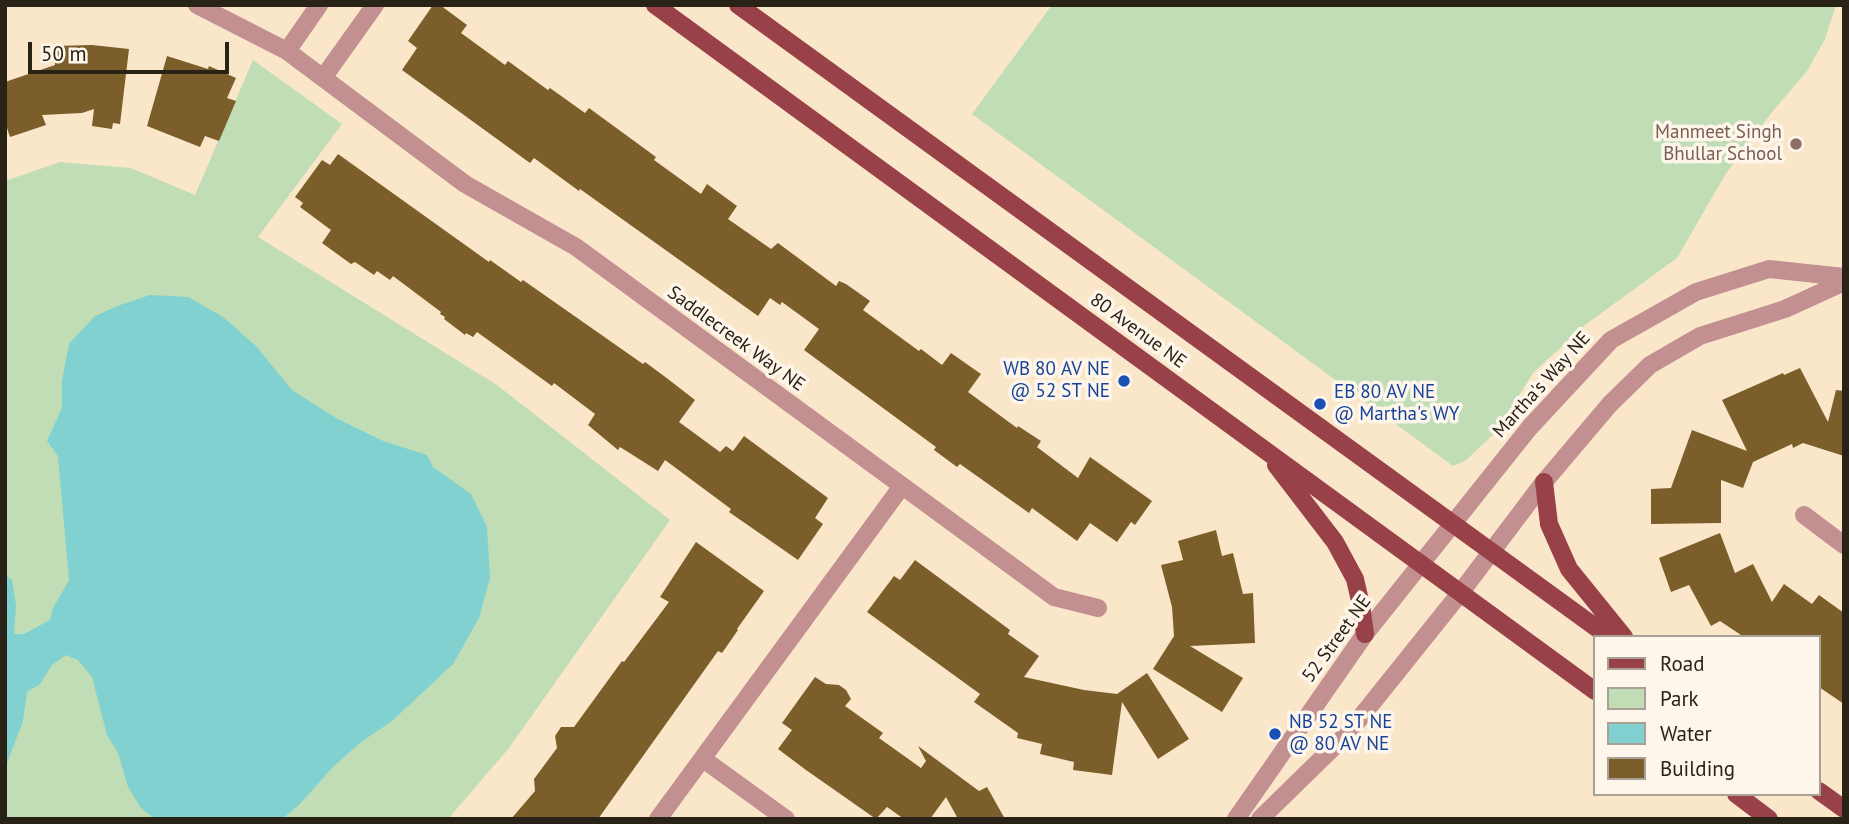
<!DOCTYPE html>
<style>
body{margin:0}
#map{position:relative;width:1849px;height:824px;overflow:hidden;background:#fae7ca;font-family:"PT Sans",sans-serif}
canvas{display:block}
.frame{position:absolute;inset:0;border:7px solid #292217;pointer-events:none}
.legend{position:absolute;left:1593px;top:635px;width:228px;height:161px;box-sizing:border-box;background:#fef6eb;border:2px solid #a9a196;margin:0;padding:9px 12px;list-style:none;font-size:21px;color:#292217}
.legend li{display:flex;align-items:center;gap:14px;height:35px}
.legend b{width:35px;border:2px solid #a9a196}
.scale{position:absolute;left:28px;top:42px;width:201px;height:32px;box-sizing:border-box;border:4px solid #292217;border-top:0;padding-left:9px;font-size:21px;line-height:24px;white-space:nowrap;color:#292217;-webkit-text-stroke:5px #fef6eb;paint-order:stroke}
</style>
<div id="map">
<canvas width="1849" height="824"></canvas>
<div class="frame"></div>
<ul class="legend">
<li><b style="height:9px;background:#994148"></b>Road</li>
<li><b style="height:19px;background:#c0ddb5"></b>Park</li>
<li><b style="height:19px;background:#80d1d0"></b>Water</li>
<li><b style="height:19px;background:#7c5e2a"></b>Building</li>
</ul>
<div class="scale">50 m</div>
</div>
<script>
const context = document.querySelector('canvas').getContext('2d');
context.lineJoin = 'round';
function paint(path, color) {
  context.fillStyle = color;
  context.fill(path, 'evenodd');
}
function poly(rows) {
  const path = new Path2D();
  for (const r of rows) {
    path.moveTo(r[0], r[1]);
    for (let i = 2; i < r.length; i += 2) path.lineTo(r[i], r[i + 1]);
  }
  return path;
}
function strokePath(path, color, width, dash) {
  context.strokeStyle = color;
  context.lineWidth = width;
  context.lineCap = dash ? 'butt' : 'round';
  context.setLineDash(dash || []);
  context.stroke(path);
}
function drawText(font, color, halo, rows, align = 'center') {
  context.font = font + ' "PT Sans",sans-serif';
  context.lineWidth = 7;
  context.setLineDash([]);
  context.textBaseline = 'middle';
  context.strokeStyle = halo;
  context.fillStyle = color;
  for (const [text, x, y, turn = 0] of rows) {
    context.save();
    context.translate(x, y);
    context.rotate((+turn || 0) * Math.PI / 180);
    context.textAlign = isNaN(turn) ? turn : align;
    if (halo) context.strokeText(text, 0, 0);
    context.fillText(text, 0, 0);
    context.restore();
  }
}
paint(poly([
 [1052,5,1836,5,1825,39,1807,71,1772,112,1725,175,1677,258,1585,325,1533,373,1496,432,1465,461,1453,466,972,114],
 [253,60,342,124,258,237,497,385,670,520,509,748,448,819,5,819,5,181,60,162,131,168,195,195]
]), '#c0ddb5');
paint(poly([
 [150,295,188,297,223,317,256,346,292,390,336,418,383,441,427,455,433,467,471,494,487,527,490,578,479,618,453,664,392,721,361,742,333,767,298,806,282,819,155,819,141,808,128,787,118,753,107,735,92,677,78,660,66,655,52,665,40,684,27,692,23,721,5,768,5,575,12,580,16,605,14,634,24,634,50,620,53,608,69,580,58,456,47,441,62,408,62,381,69,344,95,316,120,305]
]), '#80d1d0');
paint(poly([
 [433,5,440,5,467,25,461,33,505,65,508,61,548,90,550,88,585,113,589,108,656,157,654,160,701,194,707,184,737,206,728,219,771,249,778,243,836,286,839,281,846,284,870,301,863,310,919,351,921,349,942,365,951,353,981,374,968,392,1017,428,1018,426,1041,441,1037,447,1078,478,1090,457,1152,501,1135,525,1131,522,1117,542,1090,523,1077,541,1032,508,1029,513,960,464,957,467,934,450,936,447,804,350,819,329,782,302,780,305,770,298,758,316,580,189,579,191,534,158,530,163,402,70,417,48,408,41],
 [92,45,129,49,120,124,113,123,112,129,92,126,94,109,82,113,42,115,46,125,10,137,5,122,5,82,55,65,54,46],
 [167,56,208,69,209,66,236,78,227,98,236,101,219,141,205,136,200,147,147,126],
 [338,154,489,262,490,260,521,282,523,280,643,364,645,362,668,379,695,400,679,422,720,452,726,446,733,451,744,436,828,498,815,518,823,524,798,560,729,512,731,509,665,460,658,471,620,447,618,450,588,425,595,414,554,383,552,386,477,332,473,337,466,333,465,335,444,319,445,317,440,314,441,312,393,276,390,280,377,271,374,275,355,262,351,264,322,243,331,230,300,207,303,203,295,197,322,160,330,165],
 [1800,368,1828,422,1836,390,1844,391,1844,456,1803,443,1793,448,1792,444,1753,462,1743,488,1721,480,1721,523,1651,524,1651,489,1671,488,1692,430,1747,451,1722,400,1783,373,1784,375],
 [1216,530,1222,556,1233,553,1243,594,1253,593,1255,643,1190,646,1243,678,1222,712,1153,669,1174,636,1172,607,1161,565,1183,560,1178,541],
 [1720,533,1735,573,1753,564,1772,602,1784,584,1812,604,1819,595,1844,613,1844,704,1819,687,1819,637,1744,637,1720,621,1711,626,1689,585,1671,592,1659,558],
 [696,542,764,591,737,629,738,630,722,653,718,651,598,819,511,819,535,791,534,779,557,748,555,736,561,727,574,727,622,661,624,662,669,602,660,597],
 [915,560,1010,630,1008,634,1039,656,1024,677,1084,690,1117,694,1147,673,1189,739,1158,759,1122,702,1112,775,1073,770,1074,762,1040,754,1042,744,1017,738,1018,733,974,702,980,694,867,612,894,576,900,580],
 [815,677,826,684,839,685,846,690,851,699,845,706,883,733,879,738,921,768,926,761,918,746,979,791,987,787,1005,819,958,819,946,797,930,819,904,819,887,807,876,819,806,770,778,749,792,730,782,723]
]), '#7c5e2a');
strokePath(poly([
 [197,5,287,51,465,184,576,247,1054,597,1098,608],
 [287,51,319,5],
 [323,78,375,5],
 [1804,515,1844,545],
 [703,759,786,819],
 [658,819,902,486],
 [1236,819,1365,634,1530,427,1611,340,1696,292,1769,269,1844,277],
 [1260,819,1348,733,1461,592,1544,482,1610,404,1650,365,1700,336,1785,309,1844,282]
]), '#c39091', 18);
strokePath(poly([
 [655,5,1595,691],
 [738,5,1609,637],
 [1276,465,1335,542,1355,579,1361,605,1365,634],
 [1544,482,1549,524,1569,569,1624,637],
 [1819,791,1844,809],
 [1736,794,1769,819]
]), '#994148', 18);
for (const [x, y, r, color] of [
 [1796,144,7,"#8d6e63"],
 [1124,381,7,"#1a4fb4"],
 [1320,404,7,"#1a4fb4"],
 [1275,734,7,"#1a4fb4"]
]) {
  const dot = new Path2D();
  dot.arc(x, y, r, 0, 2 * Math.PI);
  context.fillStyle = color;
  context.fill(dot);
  strokePath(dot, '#fef6eb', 2.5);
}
drawText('19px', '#785e54', '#fef6eb', [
 ["Manmeet Singh",1782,133],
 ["Bhullar School",1782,155]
], 'right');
drawText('19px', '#292217', '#fef6eb', [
 ["80 Avenue NE",1138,331,36],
 ["Saddlecreek Way NE",736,339,36],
 ["Martha's Way NE",1542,385,-48],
 ["52 Street NE",1337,639,-54]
]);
drawText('19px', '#164399', '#fef6eb', [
 ["WB 80 AV NE",1110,370,"right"],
 ["@ 52 ST NE",1110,392,"right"],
 ["EB 80 AV NE",1334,393],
 ["@ Martha's WY",1334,415],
 ["NB 52 ST NE",1289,723],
 ["@ 80 AV NE",1289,745]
], 'left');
</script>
